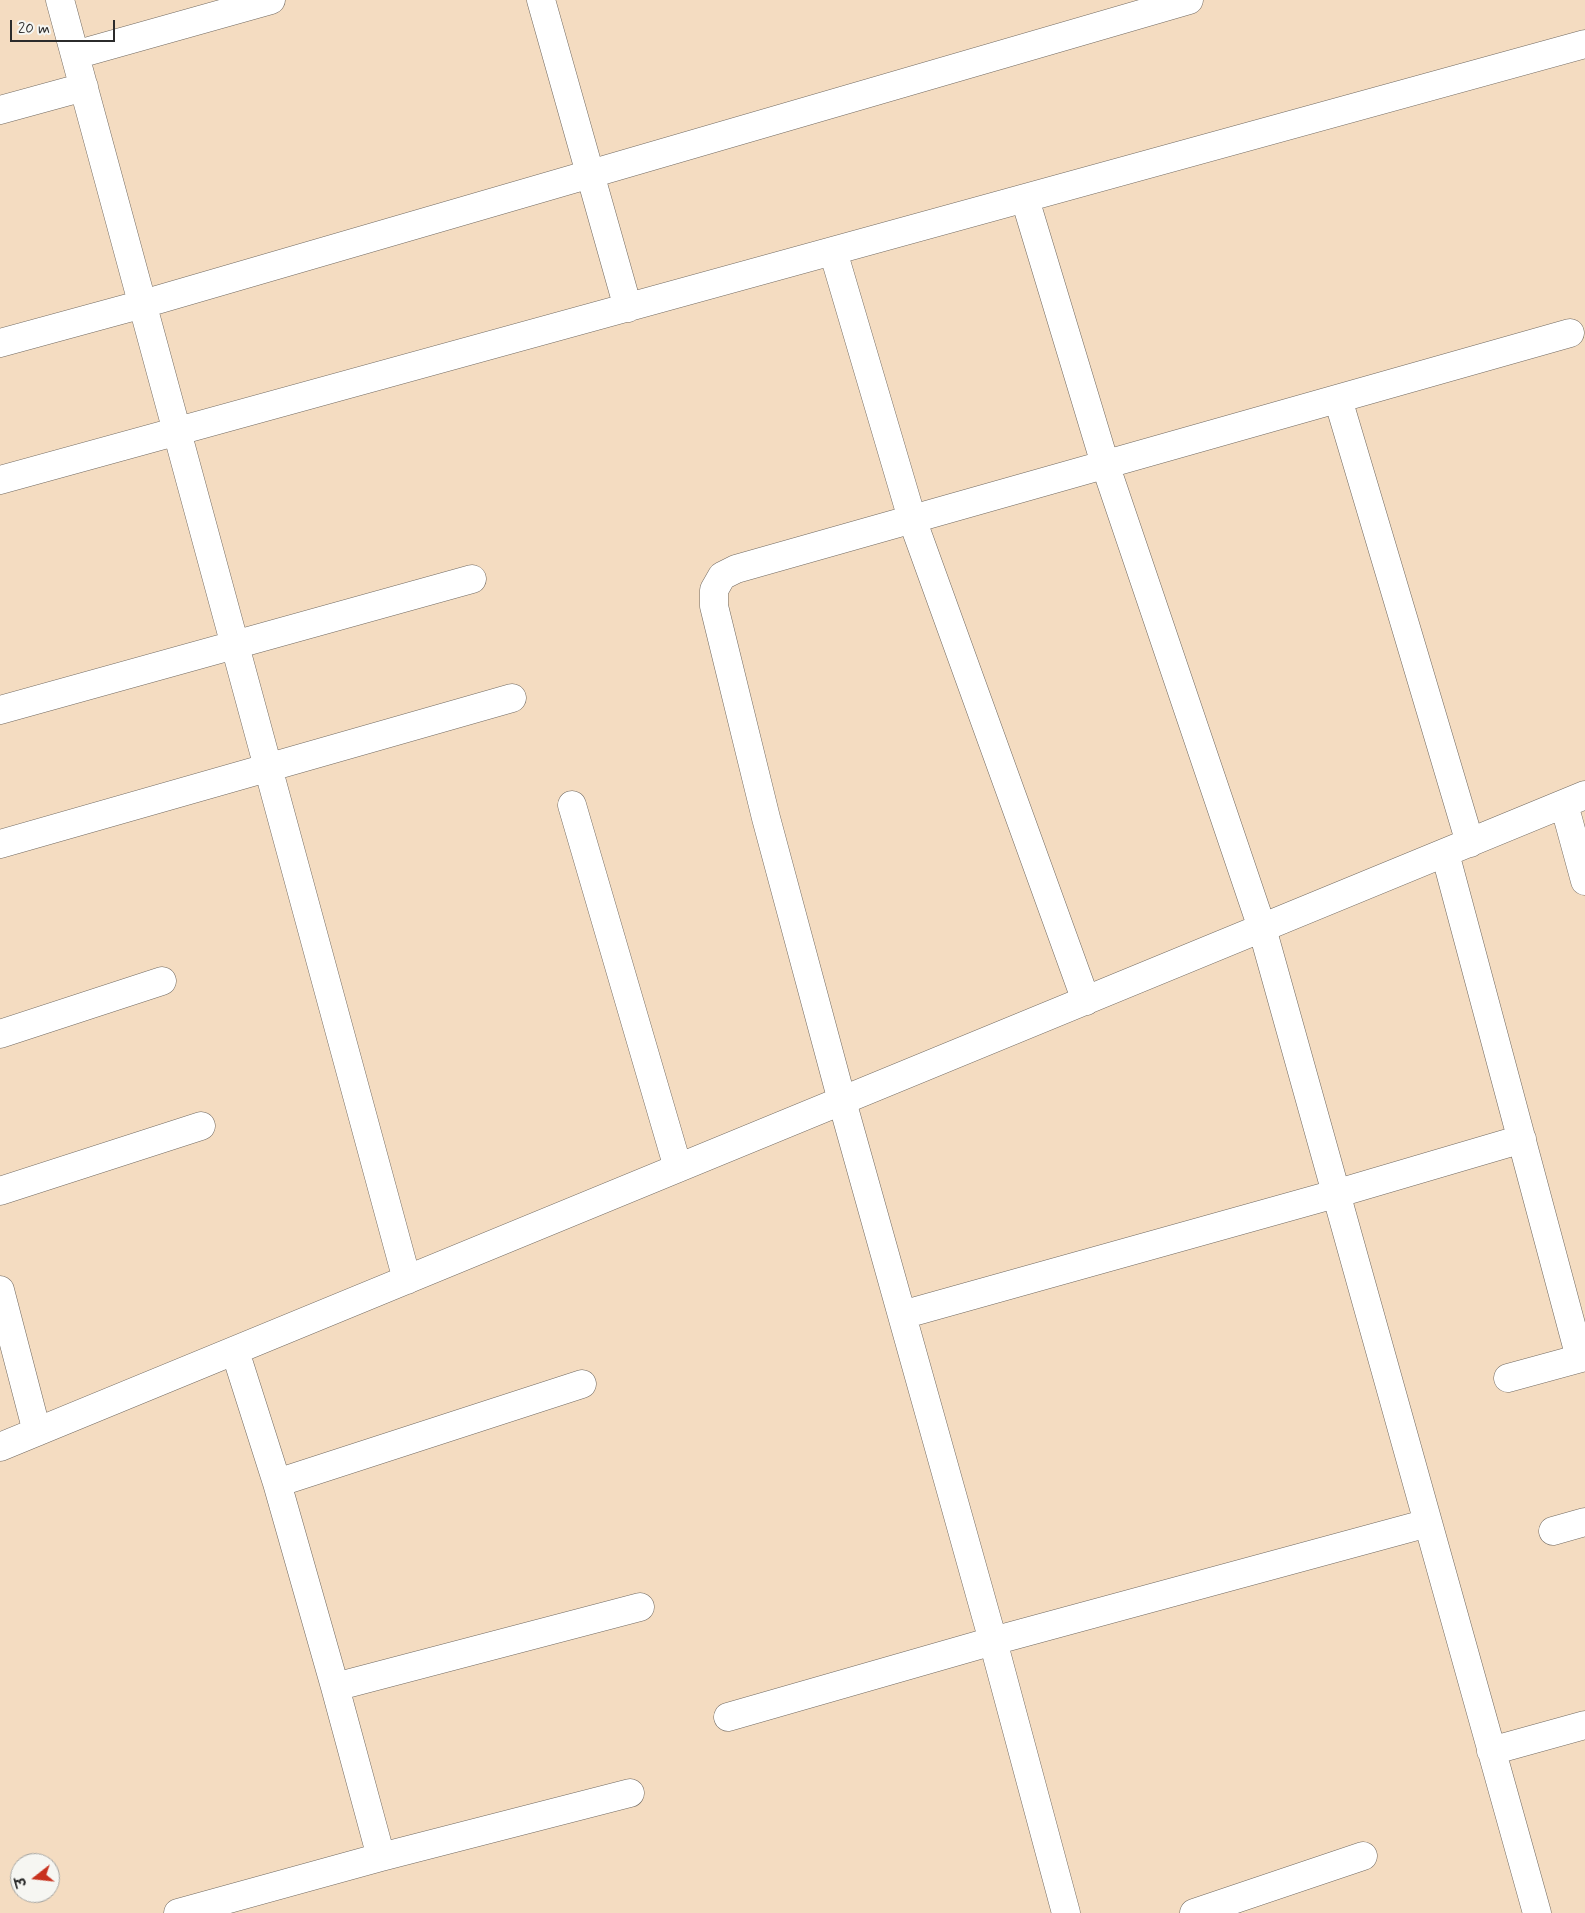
<!DOCTYPE html>
<meta charset="utf-8">
<style>
body{margin:0}
#map{position:relative;width:1585px;height:1913px;overflow:hidden;background:#f4dcc1;font-family:Mynerve,"Playpen Sans Deva",sans-serif}
canvas{display:block}
.north{position:absolute;left:10px;top:1853px;width:50px;height:50px;box-sizing:border-box;background:#f6f6f2;border:1px solid #a5a5a2;border-radius:50%;rotate:254deg;font-size:14px;font-weight:700;line-height:20px;text-align:center;color:#2b2b2b}
.north::after{content:'';display:block;margin:auto;width:18px;height:22px;background:#c8321e;clip-path:polygon(50% 0,100% 100%,50% 72%,0 100%)}
.scale{position:absolute;left:10px;top:20px;width:105px;height:22px;box-sizing:border-box;border:2px solid #2b2b2b;border-top:0;padding-left:6px;font-size:15px;line-height:18px;white-space:nowrap;color:#2b2b2b;-webkit-text-stroke:4px #f6f6f2;paint-order:stroke}
</style>
<div id="map">
<canvas width="1585" height="1913"></canvas>
<div class="north">उ</div>
<div class="scale">20 m</div>
</div>
<script>
const context = document.querySelector('canvas').getContext('2d');
context.lineJoin = 'round';
function poly(rows) {
  const path = new Path2D();
  for (const r of rows) {
    path.moveTo(r[0], r[1]);
    for (let i = 2; i < r.length; i += 2) path.lineTo(r[i], r[i + 1]);
  }
  return path;
}
function strokePath(path, color, width, dash) {
  context.strokeStyle = color;
  context.lineWidth = width;
  context.lineCap = dash ? 'butt' : 'round';
  context.setLineDash(dash || []);
  context.stroke(path);
}
const minor = poly([
 [60,0,407,1280],
 [541,0,628,308],
 [75,55,271,0],
 [0,110,84,87],
 [1025,199,1105,464,1262,928,1537,1913],
 [833,251,912,519,1086,1001],
 [0,343,143,304,1189,0],
 [1338,399,1470,843],
 [0,480,1585,44],
 [0,710,472,579],
 [1564,804,1585,881],
 [572,805,678,1168],
 [0,844,512,698],
 [1445,853,1580,1358],
 [0,1034,162,981],
 [0,1191,201,1126],
 [0,1290,37,1432],
 [902,1315,1335,1194,1522,1139],
 [235,1351,277,1483,335,1687,381,1857],
 [1508,1378,1585,1357],
 [0,1447,1585,795],
 [277,1483,582,1384],
 [1553,1531,1585,1522],
 [335,1687,640,1607],
 [728,1717,993,1641,1428,1523],
 [1491,1751,1585,1725],
 [178,1913,381,1857,630,1793],
 [1066,1913,993,1641,842,1101,766,818,714,606,714,590,722,576,736,569,1570,333],
 [1194,1913,1363,1856]
]);
strokePath(minor, '#716960', 29);
strokePath(minor, '#fff', 28);
</script>
